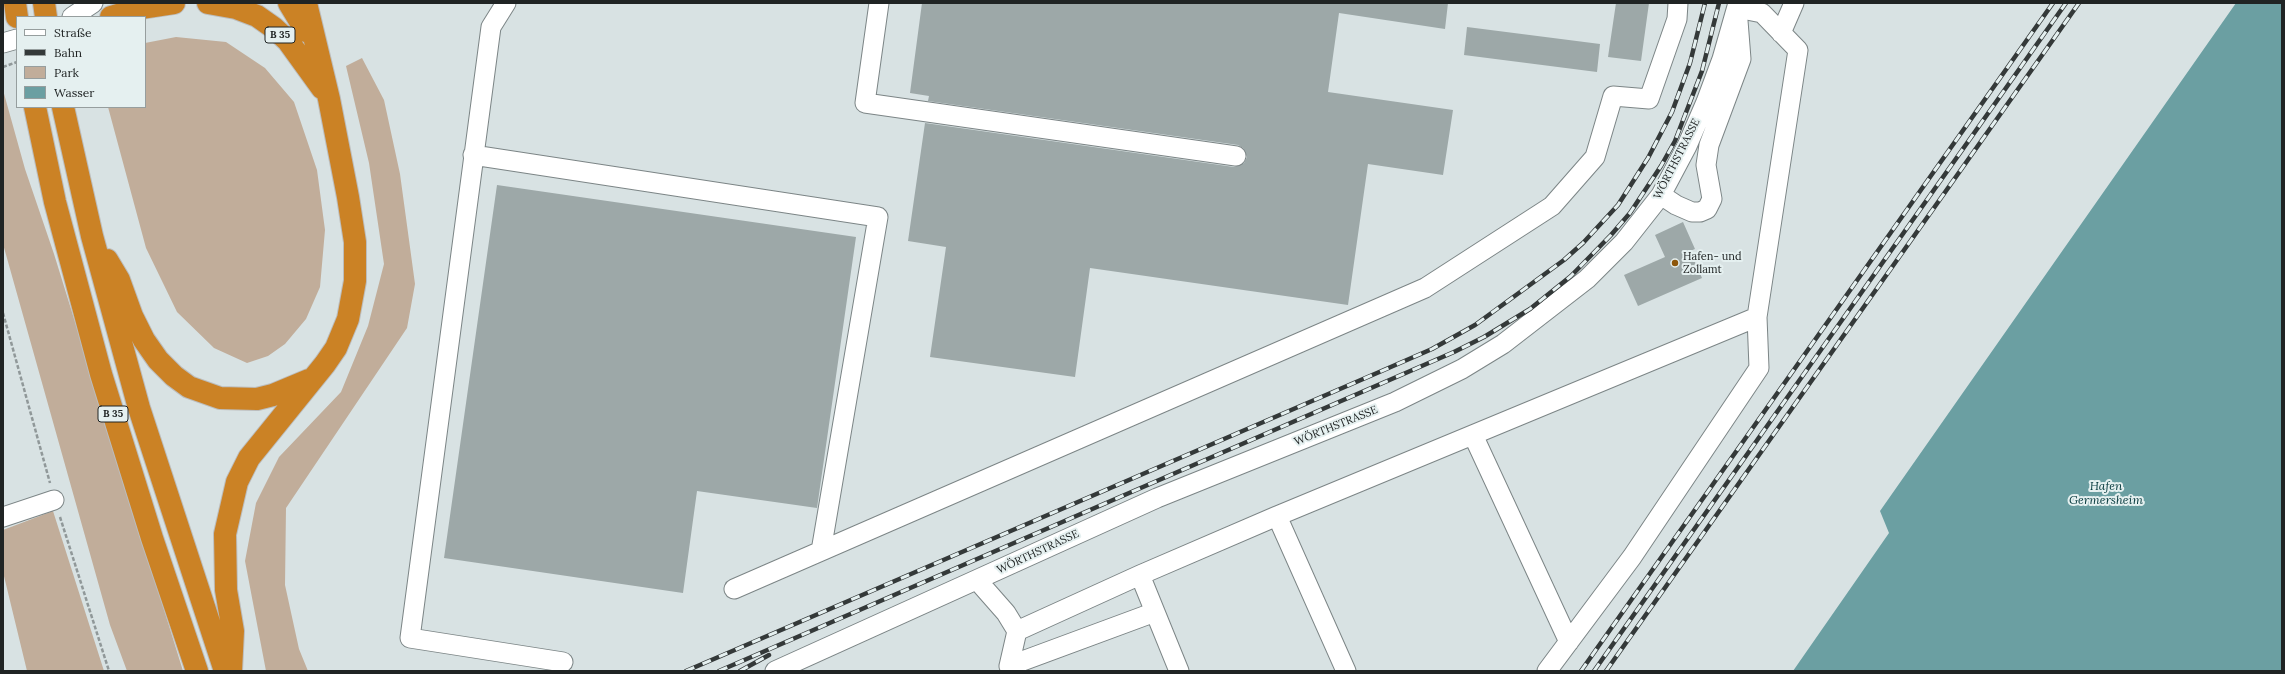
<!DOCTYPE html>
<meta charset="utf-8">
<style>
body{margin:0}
#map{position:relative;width:2285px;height:674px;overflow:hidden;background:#d8e2e3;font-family:Lora,serif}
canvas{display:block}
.frame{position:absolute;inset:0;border:4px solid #202424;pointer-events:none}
.legend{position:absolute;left:16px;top:16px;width:130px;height:92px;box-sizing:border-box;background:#e5f0f0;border:1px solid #969e9e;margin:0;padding:5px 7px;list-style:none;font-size:12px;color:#202424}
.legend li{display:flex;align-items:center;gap:8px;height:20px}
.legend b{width:20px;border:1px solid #969e9e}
</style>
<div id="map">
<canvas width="2285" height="674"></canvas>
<div class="frame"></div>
<ul class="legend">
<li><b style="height:5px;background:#fff"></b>Straße</li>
<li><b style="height:5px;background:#343939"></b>Bahn</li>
<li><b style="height:11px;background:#c1ad9a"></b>Park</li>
<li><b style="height:11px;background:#6b9fa2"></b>Wasser</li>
</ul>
</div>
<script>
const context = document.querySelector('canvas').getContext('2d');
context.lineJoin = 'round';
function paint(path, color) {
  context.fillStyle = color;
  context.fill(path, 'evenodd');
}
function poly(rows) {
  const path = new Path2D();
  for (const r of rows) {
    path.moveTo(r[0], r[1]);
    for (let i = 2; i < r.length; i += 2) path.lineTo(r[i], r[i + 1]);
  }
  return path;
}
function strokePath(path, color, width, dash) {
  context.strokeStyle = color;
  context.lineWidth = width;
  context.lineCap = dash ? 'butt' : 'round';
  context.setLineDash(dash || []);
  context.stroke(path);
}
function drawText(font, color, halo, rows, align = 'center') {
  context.font = font + ' Lora,serif';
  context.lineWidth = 4;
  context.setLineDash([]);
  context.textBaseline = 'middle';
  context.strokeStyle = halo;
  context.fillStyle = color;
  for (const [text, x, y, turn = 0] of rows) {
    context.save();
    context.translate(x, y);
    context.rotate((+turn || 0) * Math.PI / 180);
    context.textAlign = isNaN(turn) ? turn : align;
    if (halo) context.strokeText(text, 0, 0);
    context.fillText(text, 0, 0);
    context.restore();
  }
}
paint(poly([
 [176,37,226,42,265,68,294,102,317,170,325,230,320,287,306,319,285,344,268,356,247,363,214,348,177,312,146,248,108,107,145,107,145,43],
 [362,58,384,100,400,174,415,284,407,328,286,508,285,585,299,649,308,671,266,671,245,561,256,503,279,457,341,392,368,326,384,264,369,163,346,66],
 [3,90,25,169,54,254,183,671,127,671,110,625,3,244],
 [53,511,104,671,27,671,3,572,3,530]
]), '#c1ad9a');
paint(poly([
 [2236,3,2282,3,2282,671,1793,671,1889,533,1880,511]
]), '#6b9fa2');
paint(poly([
 [922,3,1448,3,1445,29,1339,13,1328,92,1453,110,1443,175,1368,164,1348,305,1090,268,1075,377,930,357,946,247,908,241,925,123,1234,167,1244,163,1247,157,1243,148,1238,145,928,101,929,96,910,93],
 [1616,3,1649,3,1641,61,1608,57],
 [1467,27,1600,44,1597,72,1464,55],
 [497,185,856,237,817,508,697,491,683,593,444,558],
 [1683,222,1695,249,1690,251,1702,278,1638,306,1624,275,1665,257,1655,235]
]), '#9da8a8');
const minor = poly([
 [506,3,491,27,410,638,563,662],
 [879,3,865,103,1236,156],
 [72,17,93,3],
 [1781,33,1794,3],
 [3,43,17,39],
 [473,155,878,217,821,551],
 [1473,435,1569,642],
 [3,517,54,500],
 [1140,575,1179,671],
 [977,580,1006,613,1017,631,1140,575,1277,516],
 [734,589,1425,288,1552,206,1595,157,1613,96,1649,99,1677,19,1678,3],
 [1009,666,1155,612],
 [1009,666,1017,631],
 [775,671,1157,498,1395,402,1462,369,1503,344,1587,279,1624,242,1661,195,1687,146,1706,102,1722,59,1738,3],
 [1346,671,1277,516,1757,317],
 [1547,671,1632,557,1759,368,1757,317,1798,50,1762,13,1737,8,1741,59,1709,145,1706,165,1712,199,1707,209,1700,212,1692,212,1676,205,1661,195]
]);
const highway = poly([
 [15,3,17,17],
 [44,3,46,17],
 [208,3,236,8,257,16,274,28,288,41,322,88],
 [289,3,306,31],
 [111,17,141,8,174,3],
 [35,107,55,202,101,374,152,538,197,671],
 [63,107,92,236,139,408,225,671],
 [107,260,119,280,132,316,144,340,158,360,174,376,189,387,220,398,257,399,273,395,309,380],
 [231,671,233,631,226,590,225,534,237,482,249,458,325,364,336,348,348,319,355,281,355,242,348,197,329,99,306,3]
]);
strokePath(minor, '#7c8586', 21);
strokePath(highway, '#bcbdbd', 24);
strokePath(poly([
 [3,67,17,62],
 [3,313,50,483],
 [60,517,109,671]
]), '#909899', 2.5, [4, 2]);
strokePath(minor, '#fff', 19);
strokePath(highway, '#cb8225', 22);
const rail = poly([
 [686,671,1377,373,1432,349,1475,325,1564,260,1583,243,1618,205,1648,158,1672,112,1690,63,1705,3],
 [719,671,1454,352,1484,337,1530,309,1571,276,1611,235,1630,213,1661,166,1675,141,1702,71,1719,3],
 [740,671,769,655],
 [1581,671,2053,3],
 [1594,671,2066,3],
 [1606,671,2079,3]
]);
strokePath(rail, '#343939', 4.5);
strokePath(rail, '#e5f0f0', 3, [9]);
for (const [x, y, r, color] of [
 [1675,263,4,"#8d560a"]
]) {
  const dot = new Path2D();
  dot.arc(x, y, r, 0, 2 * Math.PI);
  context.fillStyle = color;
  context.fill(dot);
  strokePath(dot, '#e5f0f0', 1.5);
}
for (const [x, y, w] of [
 [280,35,30],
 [113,414,30]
]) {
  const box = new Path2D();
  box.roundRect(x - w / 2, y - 8, w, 16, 3);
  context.fillStyle = '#e5f0f0';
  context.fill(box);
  strokePath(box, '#202424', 1);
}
drawText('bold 10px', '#202424', null, [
 ["B 35",280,35],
 ["B 35",113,414]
]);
drawText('11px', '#202424', '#e5f0f0', [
 ["WÖRTHSTRASSE",1677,159,-63],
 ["WÖRTHSTRASSE",1336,426,-22],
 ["WÖRTHSTRASSE",1038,552,-25]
]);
drawText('11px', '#202424', '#e5f0f0', [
 ["Hafen- und",1683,257],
 ["Zollamt",1683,270]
], 'left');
drawText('italic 12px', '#04383c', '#e5f0f0', [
 ["Hafen",2106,487],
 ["Germersheim",2106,501]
]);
</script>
